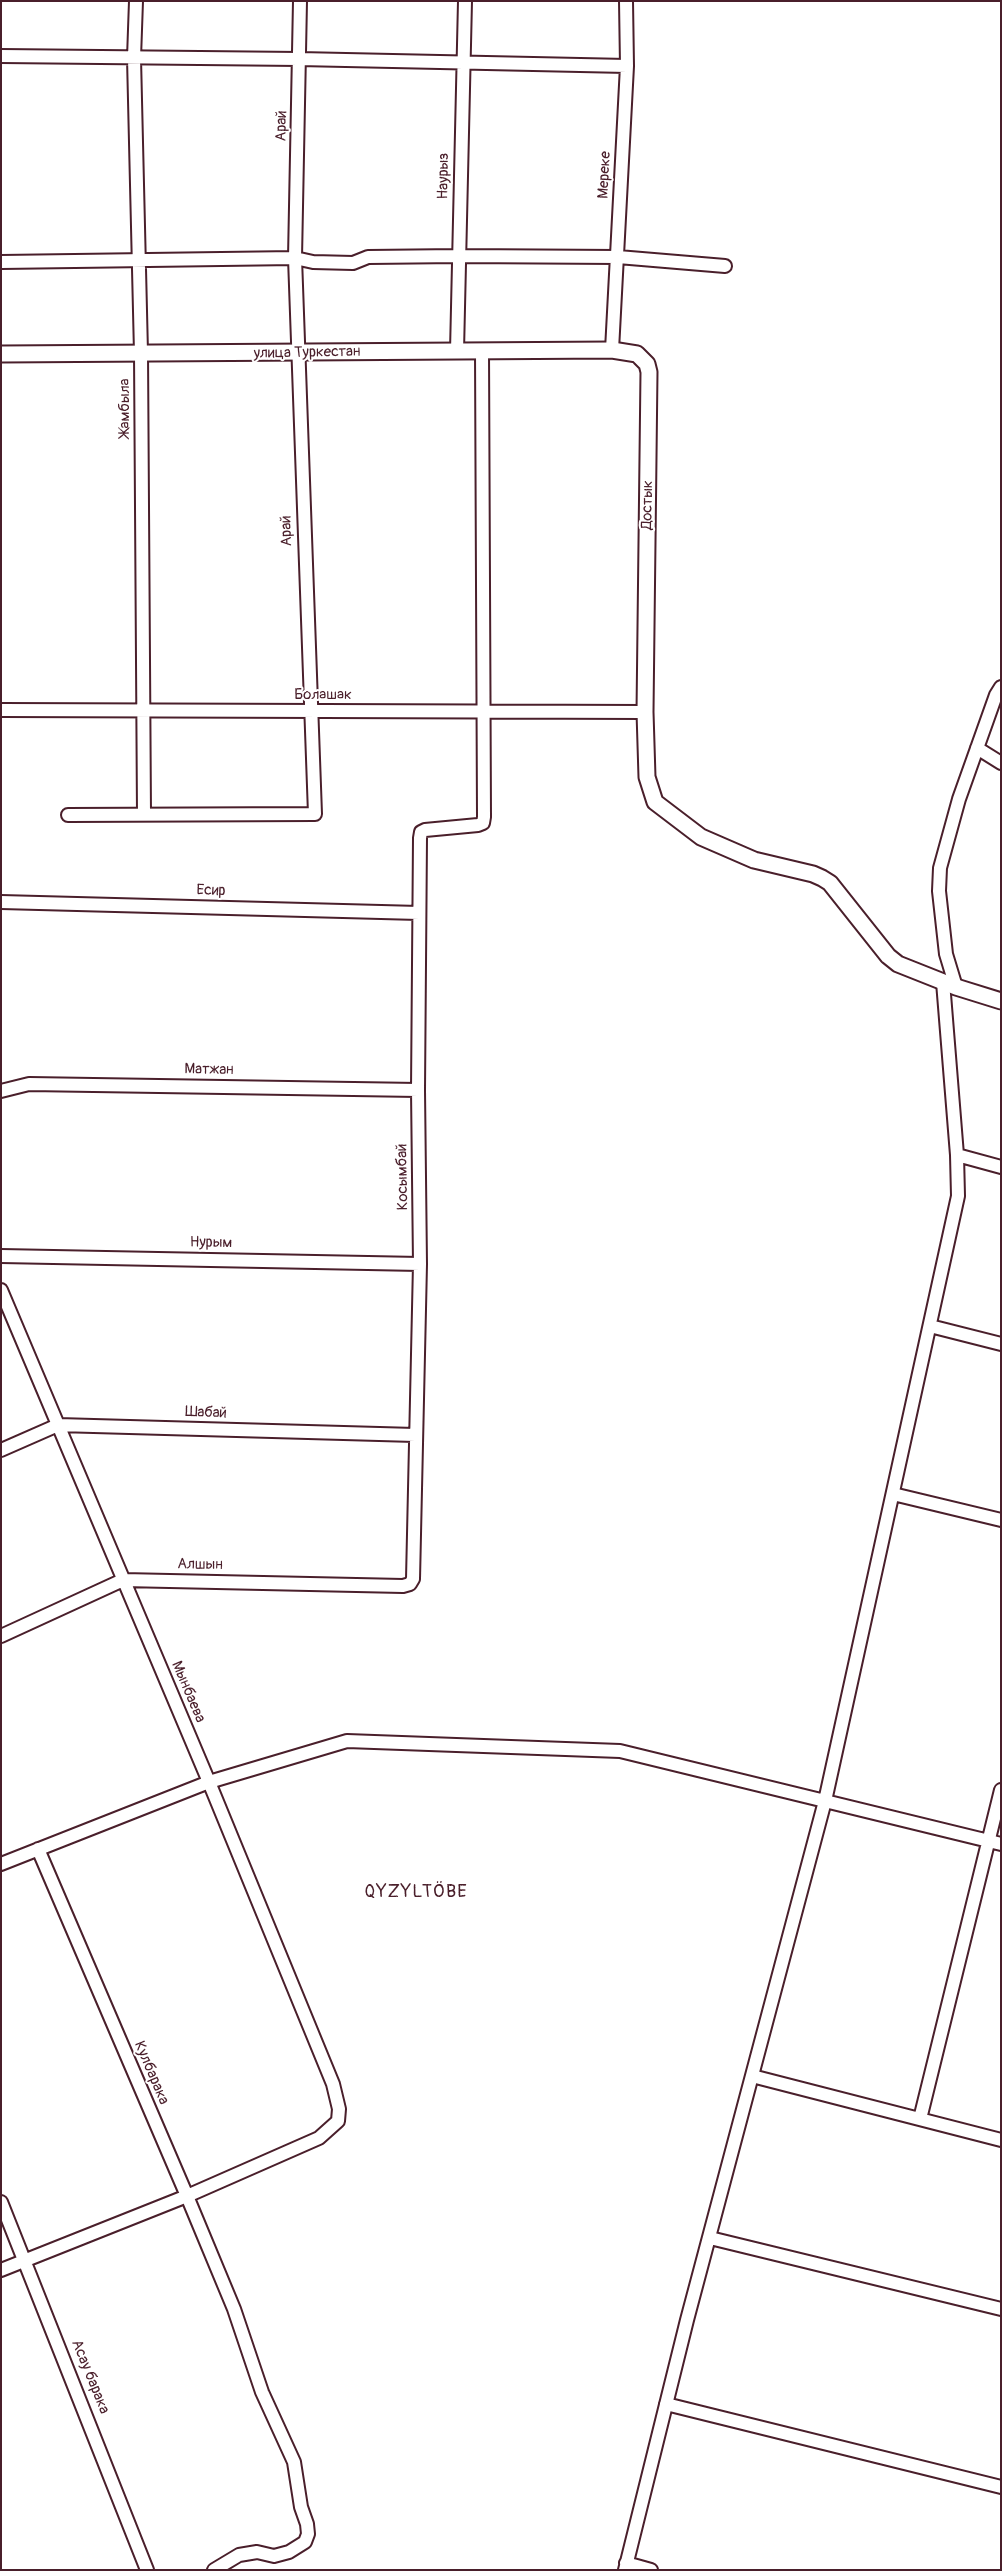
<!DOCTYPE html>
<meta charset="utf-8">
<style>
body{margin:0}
#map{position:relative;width:1002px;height:2571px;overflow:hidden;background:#fff;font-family:Pangolin,sans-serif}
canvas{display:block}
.frame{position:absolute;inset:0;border:2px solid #4a1f2b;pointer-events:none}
</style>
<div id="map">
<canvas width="1002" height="2571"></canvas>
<div class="frame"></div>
</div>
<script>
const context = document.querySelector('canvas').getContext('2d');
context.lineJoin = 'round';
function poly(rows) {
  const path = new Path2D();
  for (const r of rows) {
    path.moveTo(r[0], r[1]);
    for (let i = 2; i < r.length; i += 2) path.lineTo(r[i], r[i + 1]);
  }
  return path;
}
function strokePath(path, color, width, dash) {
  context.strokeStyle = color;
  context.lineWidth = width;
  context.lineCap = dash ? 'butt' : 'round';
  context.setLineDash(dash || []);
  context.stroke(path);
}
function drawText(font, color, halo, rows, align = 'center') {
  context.font = font + ' Pangolin,sans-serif';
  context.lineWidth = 4;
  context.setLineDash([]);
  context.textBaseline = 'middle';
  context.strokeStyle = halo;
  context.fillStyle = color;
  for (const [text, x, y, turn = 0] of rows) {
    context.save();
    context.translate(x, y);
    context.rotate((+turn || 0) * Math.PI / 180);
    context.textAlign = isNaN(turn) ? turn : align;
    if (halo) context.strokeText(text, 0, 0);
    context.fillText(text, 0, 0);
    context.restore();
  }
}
const minor = poly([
 [136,1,134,58,141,353,144,814],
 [1,56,299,59,627,66],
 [1,262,295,258,313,262,353,263,368,257,459,256,618,257,725,266],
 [612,350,627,66,626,1],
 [457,351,465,1],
 [1,710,645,712],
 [977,748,1001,763],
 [68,815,315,814,295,258,300,1],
 [1,902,419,913],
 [943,982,957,1155,1001,1167],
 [956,987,946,954,939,891,940,868,959,799,996,695,1001,687],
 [1,1091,29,1084,418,1090],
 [1,1256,420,1264],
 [1,1290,209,1782,333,2084,339,2109,338,2121,319,2138,187,2196,1,2270],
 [930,1326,1001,1344],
 [1,1450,58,1425,415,1435],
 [893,1494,1001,1520],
 [1,1636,123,1580,403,1586,410,1584,413,1579,420,1264,418,1090,420,838,421,832,425,830,478,825,483,823,484,817,482,351],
 [38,1849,187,2196,234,2309,262,2392,294,2462,301,2507,307,2524,308,2534,305,2542,289,2552,274,2556,257,2552,239,2555,214,2570],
 [1,1864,209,1782,347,1741,620,1751,1001,1844],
 [752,2076,1001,2140],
 [920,2119,1001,1790],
 [1,2202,147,2570],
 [710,2238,1001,2309],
 [666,2404,1001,2487],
 [626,2563,651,2570],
 [625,2570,687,2320,825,1801,958,1196,957,1155]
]);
const tertiary = poly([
 [1,354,612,350,637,354,647,364,649,372,645,712,647,777,655,802,701,837,754,860,813,874,822,878,830,883,888,956,898,964,956,987,1001,1001]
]);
strokePath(minor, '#4a1f2b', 16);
strokePath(tertiary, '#4a1f2b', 19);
strokePath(minor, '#fff', 12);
strokePath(tertiary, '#fff', 15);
drawText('15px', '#4a1f2b', '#fff', [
 ["Арай",282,126,-89],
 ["Мереке",605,175,-87],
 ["Наурыз",444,176,-89],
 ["улица Туркестан",307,353,-1],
 ["Жамбыла",125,408,-90],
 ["Достык",648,505,-89],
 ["Арай",287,531,-92],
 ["Болашак",323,695],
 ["Есир",211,891,2],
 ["Матжан",209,1070,1],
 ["Косымбай",403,1177,-91],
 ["Нурым",211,1243,1],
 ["Шабай",206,1413,2],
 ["Алшын",200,1565,1],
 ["Мынбаева",188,1692,67],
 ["Кулбарака",151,2073,67],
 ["Асау барака",90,2377,68]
]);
context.letterSpacing = '1px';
drawText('18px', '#4a1f2b', '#fff', [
 ["QYZYLTÖBE",416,1892]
]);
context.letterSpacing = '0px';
</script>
